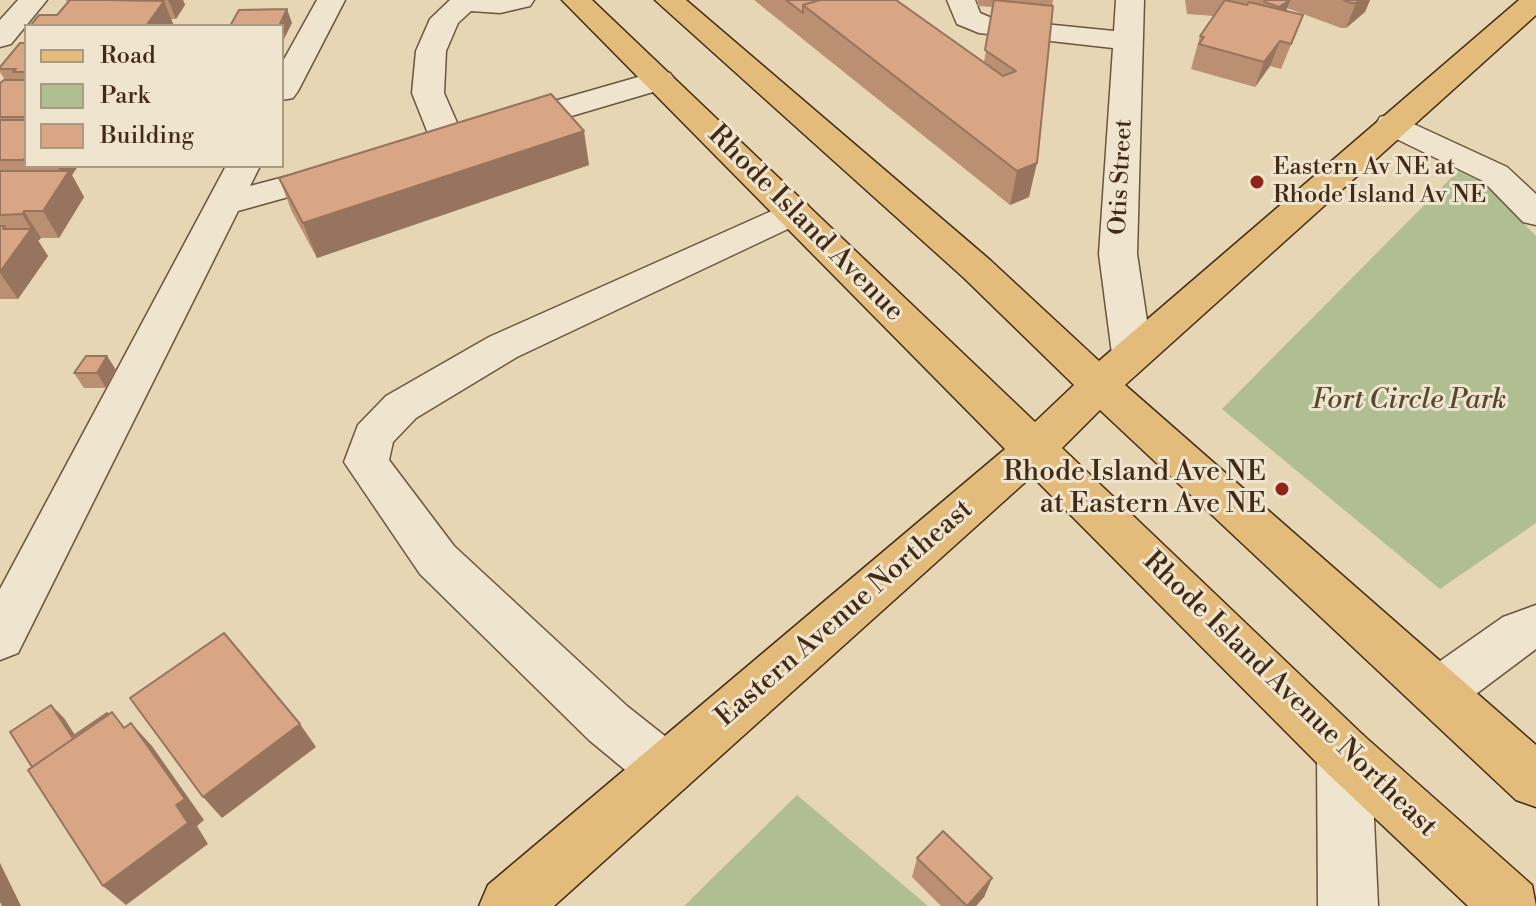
<!DOCTYPE html>
<style>
body{margin:0}
#map{position:relative;width:1536px;height:906px;overflow:hidden;background:#e6d6b4;font-family:"Libre Bodoni",serif}
canvas{display:block}
.legend{position:absolute;left:24px;top:24px;width:260px;height:144px;box-sizing:border-box;background:#efe4ce;border:2px solid #aa9a84;margin:0;padding:10px 14px;list-style:none;font-size:24px;color:#422a16}
.legend li{display:flex;align-items:center;gap:16px;height:40px}
.legend b{width:40px;border:2px solid #aa9a84}
</style>
<div id="map">
<canvas width="1536" height="906"></canvas>
<ul class="legend">
<li><b style="height:10px;background:#e3bb7a"></b>Road</li>
<li><b style="height:22px;background:#afbf91"></b>Park</li>
<li><b style="height:22px;background:#d8a685"></b>Building</li>
</ul>
</div>
<script>
const context = document.querySelector('canvas').getContext('2d');
context.lineJoin = 'round';
function paint(path, color) {
  context.fillStyle = color;
  context.fill(path, 'evenodd');
}
function poly(rows) {
  const path = new Path2D();
  for (const r of rows) {
    path.moveTo(r[0], r[1]);
    for (let i = 2; i < r.length; i += 2) path.lineTo(r[i], r[i + 1]);
  }
  return path;
}
function strokePath(path, color, width, dash) {
  context.strokeStyle = color;
  context.lineWidth = width;
  context.lineCap = dash ? 'butt' : 'round';
  context.setLineDash(dash || []);
  context.stroke(path);
}
function drawText(font, color, halo, rows, align = 'center') {
  context.font = font + ' "Libre Bodoni",serif';
  context.lineWidth = 6;
  context.setLineDash([]);
  context.textBaseline = 'middle';
  context.strokeStyle = halo;
  context.fillStyle = color;
  for (const [text, x, y, turn = 0] of rows) {
    context.save();
    context.translate(x, y);
    context.rotate((+turn || 0) * Math.PI / 180);
    context.textAlign = isNaN(turn) ? turn : align;
    if (halo) context.strokeText(text, 0, 0);
    context.fillText(text, 0, 0);
    context.restore();
  }
}
paint(poly([
 [1458,171,1485,184,1536,236,1536,523,1440,589,1222,409],
 [797,795,928,906,684,906]
]), '#afbf91');
const minor = poly([
 [18,0,47,0,11,44,0,47,0,20,18,0],
 [317,0,345,0,298,91,293,98,282,100,282,63,317,0],
 [450,0,534,0,530,6,500,13,471,11,458,23,446,51,444,93,465,141,460,148,448,151,436,148,431,141,412,93,416,51,430,19,450,0],
 [947,0,975,0,980,13,994,19,1114,31,1116,0,1144,0,1137,254,1152,354,1146,364,1132,368,1118,364,1112,354,1099,254,1113,48,979,33,957,24,947,0],
 [659,71,670,73,675,80,670,87,507,135,495,132,491,125,495,118,659,71],
 [1392,114,1507,167,1536,194,1536,225,1523,222,1483,181,1380,131,1376,124,1380,117,1392,114],
 [341,162,353,165,358,172,353,179,238,211,18,653,0,660,0,589,226,166,260,166,250,186,341,162],
 [794,201,807,204,812,212,807,220,517,357,416,418,393,442,389,460,454,546,627,706,685,752,693,770,685,788,666,796,647,788,589,740,420,574,344,462,358,425,386,396,489,337,794,201],
 [1536,605,1536,649,1456,709,1438,715,1420,709,1412,692,1420,675,1503,617,1536,605],
 [1344,728,1363,735,1371,753,1378,906,1318,906,1317,753,1325,735,1344,728]
]);
const major = poly([
 [562,0,592,0,1035,422,1074,385,964,278,655,0,686,0,990,260,1099,361,1519,0,1536,0,1536,15,1125,385,1536,745,1536,807,1516,800,1100,410,1062,448,1363,735,1532,885,1536,906,1468,906,1325,771,1032,476,554,906,479,906,488,885,1005,449,562,0]
]);
strokePath(minor, '#6b553e', 3);
strokePath(major, '#422a16', 3);
paint(minor, '#efe4ce');
paint(major, '#e3bb7a');
paint(poly([
 [66,0,183,0,185,5,176,19,171,19,174,26,30,26,57,15,67,3],
 [754,0,896,0,984,62,993,7,977,6,978,0,1053,0,1029,197,1010,205],
 [1185,0,1370,0,1365,12,1346,28,1341,28,1287,8,1286,11,1293,40,1281,69,1270,66,1255,87,1191,69,1200,36,1214,16,1187,14],
 [26,43,26,166,78,166,72,175,84,197,59,238,41,238,38,241,48,256,18,299,0,299,0,83,5,80,0,72,0,67],
 [589,165,317,258,292,212,279,178],
 [107,356,116,370,106,388,84,388,74,373],
 [917,858,992,878,984,897,976,906,941,906,912,877]
]), '#ba8f72');
paint(poly([
 [168,0,183,0,185,5,176,19],
 [1290,0,1285,14,1274,21,1279,7],
 [1360,0,1370,0,1365,12,1346,28,1356,3],
 [164,1,174,26,146,26],
 [287,9,292,23,282,43,282,26,279,26],
 [1280,41,1270,66,1255,87,1264,62],
 [584,131,589,165,317,258,303,223],
 [1037,163,1029,197,1010,205,1017,171],
 [57,166,78,166,72,175,84,197,59,238,43,211,64,179],
 [24,211,41,238,38,241,22,214],
 [5,226,19,246,31,229,48,256,18,299,0,273,3,229],
 [107,356,116,370,106,388,97,373],
 [51,705,64,718,84,749,72,737],
 [131,723,152,746,204,820,197,826,208,844,126,905,103,886],
 [300,724,316,747,222,818,203,797],
 [0,863,21,906,2,906,0,902],
 [992,878,984,897,976,906,967,906]
]), '#97745d');
const building = poly([
 [70,0,104,0,164,1,146,26,30,26,39,15,57,15,70,0],
 [786,0,820,0,803,5,803,13,786,0],
 [820,0,896,0,1003,76,1016,71,985,50,994,0,1053,6,1037,163,1017,171,803,5,820,0],
 [1225,0,1247,5,1249,2,1303,15,1291,44,1280,41,1264,62,1199,44,1204,37,1200,36,1225,0],
 [1266,0,1290,0,1279,7,1264,2,1266,0],
 [1344,0,1360,0,1356,3,1351,3,1344,0],
 [287,9,279,26,230,26,239,10,287,9],
 [20,43,26,43,26,72,13,72,16,69,0,69,0,67,20,43],
 [4,80,26,80,26,117,0,117,0,83,4,80],
 [551,94,584,131,303,223,279,178,551,94],
 [0,120,26,120,26,157,23,160,0,160,0,120],
 [0,171,69,171,43,211,24,211,22,214,0,215,0,171],
 [0,226,5,226,3,229,31,229,0,272,0,226],
 [86,356,107,356,97,373,74,373,86,356],
 [224,633,300,724,203,797,130,698,224,633],
 [51,705,72,737,107,713,108,715,32,767,10,732,51,705],
 [112,712,124,728,131,723,185,799,176,805,188,823,103,886,28,770,112,712],
 [943,831,992,878,967,906,917,858,943,831]
]);
paint(building, '#d8a685');
strokePath(building, '#97745d', 2);
for (const [x, y, r, color] of [
 [1257,182,8,"#8f2418"],
 [1282,489,8,"#8f2418"]
]) {
  const dot = new Path2D();
  dot.arc(x, y, r, 0, 2 * Math.PI);
  context.fillStyle = color;
  context.fill(dot);
  strokePath(dot, '#efe4ce', 3);
}
drawText('24px', '#422a16', '#efe4ce', [
 ["Eastern Av NE at",1273,168],
 ["Rhode Island Av NE",1273,196]
], 'left');
drawText('24px', '#422a16', '#efe4ce', [
 ["Otis Street",1122,177,-87]
]);
drawText('28px', '#422a16', '#efe4ce', [
 ["Rhode Island Avenue",805,224,45],
 ["Eastern Avenue Northeast",845,614,-41],
 ["Rhode Island Avenue Northeast",1289,695,44]
]);
drawText('italic 28px', '#58482f', '#efe4ce', [
 ["Fort Circle Park",1409,401]
]);
drawText('28px', '#422a16', '#efe4ce', [
 ["Rhode Island Ave NE",1266,473],
 ["at Eastern Ave NE",1266,505]
], 'right');
</script>
